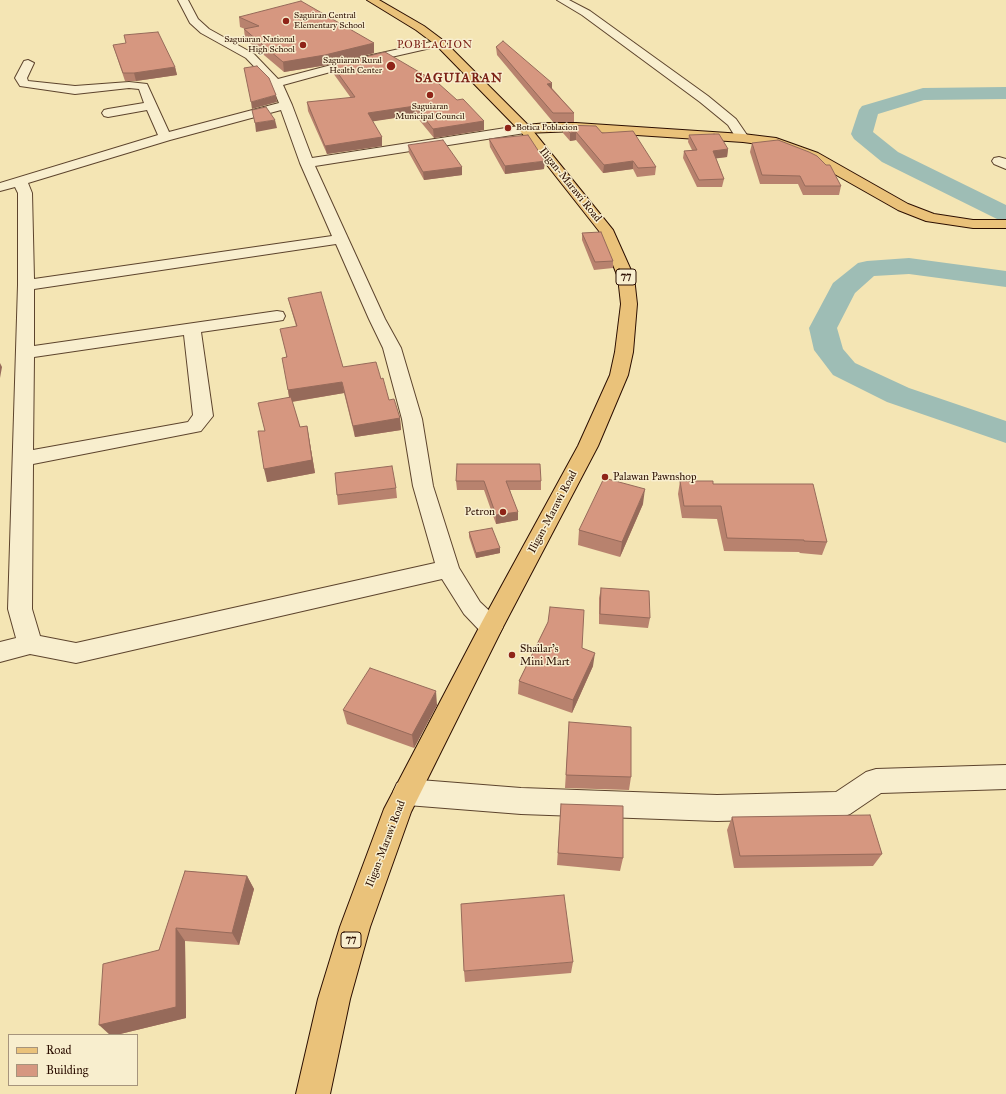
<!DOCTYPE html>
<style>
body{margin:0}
#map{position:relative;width:1006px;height:1094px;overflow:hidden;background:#f4e5b4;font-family:"IM FELL Great Primer",serif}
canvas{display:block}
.legend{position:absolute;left:8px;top:1034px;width:130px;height:52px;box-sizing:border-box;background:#f8eece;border:1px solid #a6947c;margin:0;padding:5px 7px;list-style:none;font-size:12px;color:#2b0e00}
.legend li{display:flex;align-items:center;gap:8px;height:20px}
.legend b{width:20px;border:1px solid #a6947c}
</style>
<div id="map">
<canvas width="1006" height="1094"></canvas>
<ul class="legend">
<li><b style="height:5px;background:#eac27a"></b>Road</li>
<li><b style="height:11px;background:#d69780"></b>Building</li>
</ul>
</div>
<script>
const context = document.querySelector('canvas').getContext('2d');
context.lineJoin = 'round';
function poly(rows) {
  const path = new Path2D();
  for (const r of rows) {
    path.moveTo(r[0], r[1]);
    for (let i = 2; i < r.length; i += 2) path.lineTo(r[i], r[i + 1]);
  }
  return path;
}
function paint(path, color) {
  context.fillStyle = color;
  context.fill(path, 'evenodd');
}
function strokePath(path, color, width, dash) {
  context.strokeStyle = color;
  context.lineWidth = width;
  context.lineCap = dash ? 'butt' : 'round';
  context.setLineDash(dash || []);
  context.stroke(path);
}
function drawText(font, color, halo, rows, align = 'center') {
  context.font = font + ' "IM FELL Great Primer",serif';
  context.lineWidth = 3;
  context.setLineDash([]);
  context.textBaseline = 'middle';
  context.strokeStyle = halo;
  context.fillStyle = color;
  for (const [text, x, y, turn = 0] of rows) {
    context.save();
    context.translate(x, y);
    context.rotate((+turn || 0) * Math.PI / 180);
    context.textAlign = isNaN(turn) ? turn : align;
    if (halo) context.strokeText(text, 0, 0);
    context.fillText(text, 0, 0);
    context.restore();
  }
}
paint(poly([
 [1006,87,1006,99,924,100,878,114,873,132,898,152,1006,205,1006,221,997,219,882,162,854,139,851,134,859,110,862,106,923,88,1006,87],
 [909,258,1006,271,1006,287,909,274,874,276,855,293,837,328,843,349,855,363,909,388,1006,421,1006,443,887,402,833,375,814,350,809,328,833,283,858,263,867,261,909,258]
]), '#9ebdb5');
const minor = poly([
 [178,0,188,0,198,19,209,29,254,54,278,79,354,59,440,40,444,41,445,43,444,45,356,65,283,85,292,105,312,158,525,125,529,126,531,129,529,132,525,133,315,166,385,319,401,348,422,419,433,486,459,568,480,602,499,620,503,627,499,634,491,636,483,634,464,614,442,579,76,663,30,654,0,662,0,642,16,638,8,609,18,285,18,193,15,187,0,191,0,183,158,135,147,110,108,117,104,116,102,113,104,110,108,109,144,103,139,89,129,88,75,94,20,86,15,78,24,61,28,60,34,63,27,78,28,81,75,86,129,82,147,84,169,132,279,103,271,84,246,58,201,33,190,23,178,0],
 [281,110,300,163,332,236,34,279,32,193,28,183,170,140,281,110],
 [336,244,369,319,383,348,402,419,413,486,435,563,76,643,40,636,32,609,33,464,201,431,213,416,201,332,277,321,283,320,285,316,283,312,277,311,34,346,34,289,336,244],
 [184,335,193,415,188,422,33,450,34,357,184,335],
 [557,0,569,0,590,11,708,96,736,119,749,138,748,141,738,141,728,125,700,102,582,15,557,0],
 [999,157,1006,159,1006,169,994,164,992,161,994,158,999,157],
 [1006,765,1006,789,881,793,850,814,840,818,717,821,521,814,407,805,397,801,393,792,397,783,407,779,521,788,717,795,836,792,866,772,876,769,1006,765]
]);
const major = poly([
 [548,123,576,123,743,134,776,138,818,153,908,204,934,214,973,220,1006,220,1006,228,973,228,926,221,898,210,808,159,774,146,743,142,576,131,525,133,521,132,519,129,521,126,525,125,548,123]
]);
const highway = poly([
 [367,0,379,0,424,26,444,41,529,126,613,230,634,277,637,304,633,352,628,375,598,446,503,627,411,812,370,927,350,999,330,1094,296,1094,318,999,340,927,384,809,483,620,578,446,610,375,615,352,621,304,618,277,599,231,521,132,436,45,416,30,367,0]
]);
strokePath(minor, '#5d442d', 2);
strokePath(major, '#2b0e00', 2);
strokePath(highway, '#2b0e00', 2);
paint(minor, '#f8eece');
paint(major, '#eac27a');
paint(highway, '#eac27a');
paint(poly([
 [239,17,374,53,327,65,284,72,245,39,244,29,245,29,240,27],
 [113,45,175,67,177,75,136,81,125,81],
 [496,47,552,88,574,113,574,122,553,122,497,55],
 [332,65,457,100,484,121,484,130,434,138,415,115,372,121,382,137,382,146,327,154,308,111,307,102,351,98,333,73],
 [563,125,602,133,656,167,655,175,637,177,633,169,603,173,576,140,570,141,563,133],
 [689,135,728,149,727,157,716,158,724,179,722,187,697,187,683,158,684,151,692,150,688,142],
 [489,139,544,169,505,174,490,147],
 [752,143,841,186,839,195,803,195,798,184,760,184,750,152],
 [408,145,462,167,462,175,424,180,409,153],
 [582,233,613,261,613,268,594,270,582,240],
 [288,298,343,367,381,379,389,400,400,418,401,430,355,437,344,393,292,402,300,427,307,426,315,473,267,482,265,431,289,397,288,390,286,357,296,326,291,309],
 [456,481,541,481,541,490,510,490,518,520,496,524,484,490,457,490],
 [680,481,713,484,827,542,822,555,800,553,799,552,724,551,717,519,682,518,678,494],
 [396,488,397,498,338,505,337,495],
 [643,504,620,557,578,545,579,530],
 [469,532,500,553,476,558,469,537],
 [601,588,650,618,648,628,599,624,599,598],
 [548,622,582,648,593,666,572,713,518,694,519,681],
 [437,705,414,748,347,724,343,710],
 [569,722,631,777,629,790,565,788],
 [561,804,623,858,620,871,557,865],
 [732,817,882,854,873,866,734,868,727,830],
 [185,871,247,876,254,889,239,945,185,941,186,1018,116,1035,110,1035,159,950],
 [573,962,571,973,465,982,464,971]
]), '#b8826e');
paint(poly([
 [374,43,374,53,327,65,284,72,283,62],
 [175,67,177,75,136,81,134,73],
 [552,83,552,91,547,84],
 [276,95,277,102,252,109,251,102],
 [415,106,415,115,369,122,368,113],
 [275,120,277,128,256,132,255,123],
 [484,121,484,130,434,138,433,129],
 [576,132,576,140,570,141,570,133],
 [382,137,382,146,327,154,325,146],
 [728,149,727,157,712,159,713,151],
 [545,161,544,169,505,174,505,166],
 [633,161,633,169,603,173,604,165],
 [462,167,462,175,424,180,423,172],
 [0,363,2,367,0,378],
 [342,382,344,393,290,402,288,390],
 [400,418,401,430,355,437,353,426],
 [307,426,315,473,267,482,264,469],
 [645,489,643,504,620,557,622,542],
 [518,512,518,520,496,524,496,515],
 [500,548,500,553,476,558,476,553],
 [595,653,593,666,572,713,573,700],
 [436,691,437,705,414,748,412,735],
 [247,876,254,889,239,945,232,933],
 [176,928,185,941,186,1018,116,1035,110,1035,99,1025]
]), '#966a5a');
const building = poly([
 [301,1,374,43,325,55,283,62,244,29,259,26,239,17,301,1],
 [158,32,175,67,134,73,123,73,113,45,126,43,124,35,158,32],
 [503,41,552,83,547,84,574,113,553,113,496,47,503,41],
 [385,52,438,83,457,100,463,99,484,121,433,129,415,106,368,113,382,137,325,146,307,102,355,97,332,65,385,52],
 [257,66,269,78,276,95,251,102,244,68,257,66],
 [266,107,275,120,255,123,252,110,266,107],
 [563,125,596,126,602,133,633,131,656,167,638,168,633,161,604,165,576,132,570,133,563,125],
 [714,134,719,134,728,149,713,151,724,179,699,180,684,151,697,150,689,135,714,134],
 [528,135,545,161,505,166,489,139,528,135],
 [443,140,462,167,423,172,408,145,443,140],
 [778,140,809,152,817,156,826,165,830,165,841,186,805,186,800,176,762,175,752,143,778,140],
 [601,232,613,261,595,262,582,233,601,232],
 [321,292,343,367,376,362,381,379,383,378,389,400,394,399,400,418,353,426,342,382,288,390,282,358,287,357,280,329,297,326,288,298,321,292],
 [291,397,300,427,307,426,312,460,264,469,258,431,265,431,258,403,291,397],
 [457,464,540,464,541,481,506,481,518,512,496,515,484,481,456,481,457,464],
 [392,466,396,488,337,495,335,473,392,466],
 [604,478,645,489,622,542,579,530,604,478],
 [680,481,713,481,713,484,813,484,827,542,804,541,804,540,727,538,721,506,684,506,680,481],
 [492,528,500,548,476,553,469,532,492,528],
 [601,588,649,591,650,618,600,614,601,588],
 [550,607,584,610,582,648,595,653,573,700,519,681,548,622,550,607],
 [370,668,436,691,412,735,343,710,370,668],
 [569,722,631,727,631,777,566,775,569,722],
 [561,804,623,806,623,858,558,853,561,804],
 [870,815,882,854,740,856,732,817,870,815],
 [185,871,247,876,232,933,176,928,176,1007,99,1025,103,964,159,950,185,871],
 [564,895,573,962,464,971,461,904,564,895]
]);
paint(building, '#d69780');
strokePath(building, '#966a5a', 1);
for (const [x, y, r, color] of [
 [286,21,4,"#8f2418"],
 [303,45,4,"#8f2418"],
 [391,66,5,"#8f2418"],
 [430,95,4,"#8f2418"],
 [508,128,4,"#8f2418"],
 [605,477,4,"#8f2418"],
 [503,512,4,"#8f2418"],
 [512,655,4,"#8f2418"]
]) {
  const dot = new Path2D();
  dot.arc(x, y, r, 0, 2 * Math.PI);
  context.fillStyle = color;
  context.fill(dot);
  strokePath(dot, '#f8eece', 1.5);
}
drawText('9px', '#2b0e00', '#f8eece', [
 ["Saguiran Central",294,16],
 ["Elementary School",294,26],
 ["Saguiaran National",295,40,"right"],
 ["High School",295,50,"right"],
 ["Saguiaran Rural",382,61,"right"],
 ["Health Center",382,71,"right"],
 ["Saguiaran",430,107,"center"],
 ["Municipal Council",430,117,"center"],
 ["Botica Poblacion",516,128]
], 'left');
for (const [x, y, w] of [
 [626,277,20],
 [351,940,20]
]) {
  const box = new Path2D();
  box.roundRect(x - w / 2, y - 8, w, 16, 3);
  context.fillStyle = '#f8eece';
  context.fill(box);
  strokePath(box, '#2b0e00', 1);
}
drawText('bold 10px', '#2b0e00', null, [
 ["77",626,277],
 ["77",351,940]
]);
context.letterSpacing = '1px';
drawText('11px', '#7a1f14', '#f8eece', [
 ["POBLACION",435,45]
]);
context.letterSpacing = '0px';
drawText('11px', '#2b0e00', '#f8eece', [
 ["Iligan-Marawi Road",570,185,51],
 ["Iligan-Marawi Road",553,512,-62],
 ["Iligan-Marawi Road",386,844,-69]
]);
drawText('11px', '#2b0e00', '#f8eece', [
 ["Palawan Pawnshop",613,477],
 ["Petron",495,512,"right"],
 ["Shailar's",520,649],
 ["Mini Mart",520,662]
], 'left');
context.letterSpacing = '1px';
drawText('bold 13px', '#7a1f14', '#f8eece', [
 ["SAGUIARAN",459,79]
]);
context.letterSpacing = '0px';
</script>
